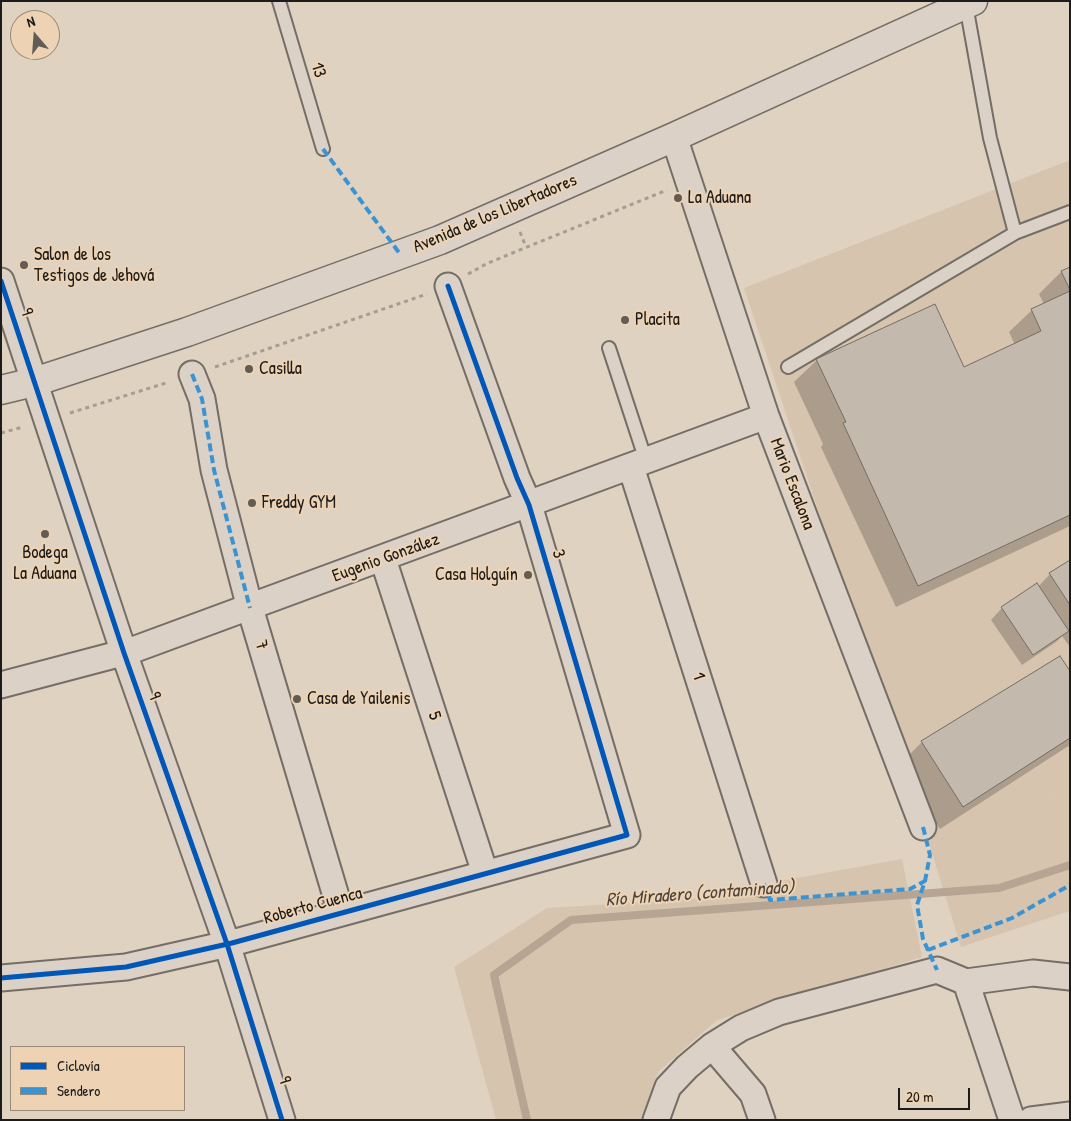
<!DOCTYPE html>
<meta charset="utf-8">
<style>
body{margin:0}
#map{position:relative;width:1071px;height:1121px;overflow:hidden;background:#e0d2c1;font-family:"Patrick Hand",sans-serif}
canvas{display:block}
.frame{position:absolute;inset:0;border:2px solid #1c1c1c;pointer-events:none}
.legend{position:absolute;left:10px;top:1046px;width:175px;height:65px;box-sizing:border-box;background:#edd3b4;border:1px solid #998a77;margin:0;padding:6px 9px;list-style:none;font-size:15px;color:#1c1c1c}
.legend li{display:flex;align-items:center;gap:10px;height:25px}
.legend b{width:25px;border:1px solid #998a77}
.north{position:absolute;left:10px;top:10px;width:50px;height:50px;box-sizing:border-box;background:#edd3b4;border:1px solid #998a77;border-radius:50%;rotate:342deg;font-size:14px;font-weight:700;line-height:20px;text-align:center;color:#1c1c1c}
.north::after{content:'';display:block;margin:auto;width:18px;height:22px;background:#615c56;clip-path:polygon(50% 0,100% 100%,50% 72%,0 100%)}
.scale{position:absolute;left:898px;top:1088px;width:72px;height:22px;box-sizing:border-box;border:2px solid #1c1c1c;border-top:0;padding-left:6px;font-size:15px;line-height:18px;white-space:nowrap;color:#1c1c1c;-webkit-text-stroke:4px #edd3b4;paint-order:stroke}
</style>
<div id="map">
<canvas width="1071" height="1121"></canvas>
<div class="frame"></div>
<ul class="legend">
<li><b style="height:6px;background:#0057b8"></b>Ciclovía</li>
<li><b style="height:6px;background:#3a94d4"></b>Sendero</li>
</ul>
<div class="north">N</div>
<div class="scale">20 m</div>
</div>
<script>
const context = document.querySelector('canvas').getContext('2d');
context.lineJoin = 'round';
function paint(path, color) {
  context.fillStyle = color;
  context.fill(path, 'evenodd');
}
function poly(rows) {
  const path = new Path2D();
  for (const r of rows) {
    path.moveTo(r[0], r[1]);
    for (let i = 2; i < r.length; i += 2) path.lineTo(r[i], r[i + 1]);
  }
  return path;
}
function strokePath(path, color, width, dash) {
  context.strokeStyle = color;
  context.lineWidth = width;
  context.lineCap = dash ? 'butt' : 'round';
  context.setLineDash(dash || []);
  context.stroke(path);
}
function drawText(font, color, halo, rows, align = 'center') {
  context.font = font + ' "Patrick Hand",sans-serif';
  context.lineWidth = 4;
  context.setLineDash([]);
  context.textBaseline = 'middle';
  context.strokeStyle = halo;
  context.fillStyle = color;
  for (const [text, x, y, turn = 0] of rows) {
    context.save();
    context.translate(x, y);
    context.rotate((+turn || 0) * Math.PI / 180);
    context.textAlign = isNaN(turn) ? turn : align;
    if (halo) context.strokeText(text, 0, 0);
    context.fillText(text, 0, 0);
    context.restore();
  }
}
paint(poly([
 [1070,160,1070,766,1023,840,928,840,744,288]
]), '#d6c4ae');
paint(poly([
 [1070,766,1070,911,961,947,928,840,1023,840],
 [902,859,922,957,717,1020,659,1071,641,1120,496,1120,454,967,547,908,725,897,764,884]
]), '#d7c4ae');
paint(poly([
 [1070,268,1070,526,896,607,821,447,823,444,794,382,817,360,963,368,1015,345,1009,332,1032,310,1044,304,1039,294,1061,272],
 [1070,561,1070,647,1062,636,1056,642,1022,665,991,620,1002,608,1038,587,1050,574],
 [1070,674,1070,745,940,829,900,764,922,742]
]), '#0003');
strokePath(poly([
 [527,1120,494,975,571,920,999,888,1070,865]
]), '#b5a592', 8);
const building = poly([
 [1070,267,1070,290,1061,271,1070,267],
 [1070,291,1070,515,918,586,843,423,846,422,816,359,935,304,964,367,1041,331,1031,309,1070,291],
 [1070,560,1070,605,1049,573,1070,560],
 [1037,583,1069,631,1033,655,1001,607,1037,583],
 [1060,656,1070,671,1070,738,963,807,921,741,1060,656]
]);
paint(building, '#c3b9ad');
strokePath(building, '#746e66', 1);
const service = poly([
 [279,1,323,149],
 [966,5,990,138,1015,233],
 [609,348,646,461],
 [788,367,1015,233,1070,212]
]);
const minor = poly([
 [674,137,766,416,923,827],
 [1,281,124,653,227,944,282,1120],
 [192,374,202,399,214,470,250,608,341,913],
 [631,467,764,884],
 [383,559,485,873],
 [1,685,130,651,766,416],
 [1,978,126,967,232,943,627,835,529,505,517,478,448,286],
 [966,982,1012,1120],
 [712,1046,753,1094,762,1120],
 [656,1120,668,1087,687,1067,712,1046,741,1028,779,1012,937,970,966,982,1033,973,1070,977],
 [1031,1120,1070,1115]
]);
const primary = poly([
 [1,390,34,382,187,332,440,240,674,137,973,1]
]);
strokePath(service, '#746e66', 16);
strokePath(minor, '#746e66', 29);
strokePath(primary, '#746e66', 31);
strokePath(poly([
 [520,232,526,247],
 [468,274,488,263,667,190],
 [215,367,427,294],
 [70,413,169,382],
 [1,433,23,427]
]), '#a49d93', 3, [4, 4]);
strokePath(service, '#dbd1c6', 12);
strokePath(minor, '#dbd1c6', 25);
strokePath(primary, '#dbd1c6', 28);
strokePath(poly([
 [323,149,400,254],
 [192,374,202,399,214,470,250,608],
 [923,827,930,855,925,881,917,905,923,939,937,970],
 [764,884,770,900,910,889,925,881],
 [928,950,1012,918,1070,885]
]), '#3a94d4', 4, [8, 4]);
strokePath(poly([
 [1,281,124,653,227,944,282,1120],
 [1,978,126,967,232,943,627,835,529,505,517,478,448,286]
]), '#0057b8', 5);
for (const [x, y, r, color] of [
 [678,198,5,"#615c56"],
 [24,265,5,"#615c56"],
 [625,320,5,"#615c56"],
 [249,369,5,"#615c56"],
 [252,503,5,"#615c56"],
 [45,534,5,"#615c56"],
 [528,575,5,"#615c56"],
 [297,699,5,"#615c56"]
]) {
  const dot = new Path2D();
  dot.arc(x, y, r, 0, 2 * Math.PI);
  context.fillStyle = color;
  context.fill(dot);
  strokePath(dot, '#edd3b4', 2);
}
drawText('18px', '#1c1c1c', '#edd3b4', [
 ["13",318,70,73],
 ["Avenida de los Libertadores",495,214,-23],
 ["9",26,312,72],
 ["Mario Escalona",792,484,69],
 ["3",558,554,73],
 ["Eugenio González",386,558,-20],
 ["7",261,645,73],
 ["1",698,676,72],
 ["9",154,696,70],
 ["5",434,716,72],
 ["Roberto Cuenca",313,906,-15],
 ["9",284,1080,73]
]);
drawText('18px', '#1c1c1c', '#edd3b4', [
 ["La Aduana",688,198],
 ["Salon de los",34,255],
 ["Testigos de Jehová",34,276],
 ["Placita",635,320],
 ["Casilla",259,369],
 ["Freddy GYM",262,503],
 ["Bodega",45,553,"center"],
 ["La Aduana",45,574,"center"],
 ["Casa Holguín",518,575,"right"],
 ["Casa de Yailenis",307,699]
], 'left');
drawText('italic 19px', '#4b453e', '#edd3b4', [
 ["Río Miradero (contaminado)",700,894,-4]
]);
</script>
